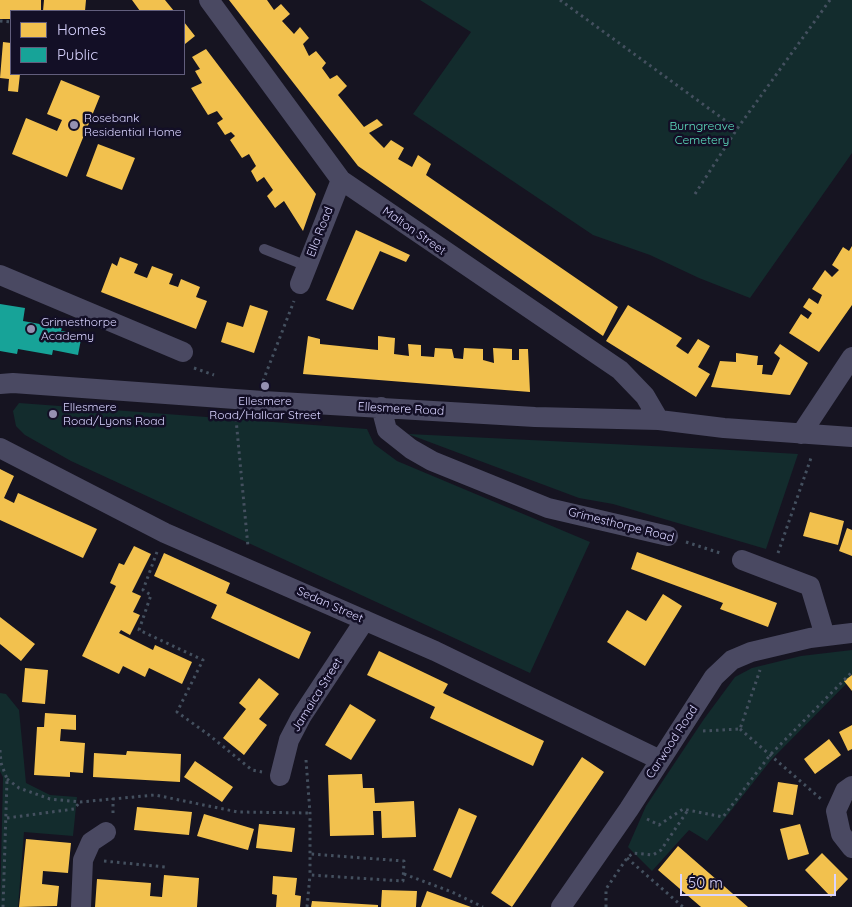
<!DOCTYPE html>
<style>
body{margin:0}
#map{position:relative;width:852px;height:907px;overflow:hidden;background:#161421;font-family:Quicksand,sans-serif}
canvas{display:block}
.legend{position:absolute;left:10px;top:10px;width:175px;height:65px;box-sizing:border-box;background:#130f26;border:1px solid #625e7d;margin:0;padding:6px 9px;list-style:none;font-size:15px;color:#d9d4ff}
.legend li{display:flex;align-items:center;gap:10px;height:25px}
.legend b{width:25px;border:1px solid #625e7d}
.scale{position:absolute;left:680px;top:874px;width:156px;height:22px;box-sizing:border-box;border:2px solid #d9d4ff;border-top:0;padding-left:6px;font-size:15px;line-height:18px;white-space:nowrap;color:#d9d4ff;-webkit-text-stroke:4px #130f26;paint-order:stroke}
</style>
<div id="map">
<canvas width="852" height="907"></canvas>
<ul class="legend">
<li><b style="height:14px;background:#f2c14e"></b>Homes</li>
<li><b style="height:14px;background:#17a398"></b>Public</li>
</ul>
<div class="scale">50 m</div>
</div>
<script>
const context = document.querySelector('canvas').getContext('2d');
context.lineJoin = 'round';
function paint(path, color) {
  context.fillStyle = color;
  context.fill(path, 'evenodd');
}
function poly(rows) {
  const path = new Path2D();
  for (const r of rows) {
    path.moveTo(r[0], r[1]);
    for (let i = 2; i < r.length; i += 2) path.lineTo(r[i], r[i + 1]);
  }
  return path;
}
function strokePath(path, color, width, dash) {
  context.strokeStyle = color;
  context.lineWidth = width;
  context.lineCap = dash ? 'butt' : 'round';
  context.setLineDash(dash || []);
  context.stroke(path);
}
function drawText(font, color, halo, rows, align = 'center') {
  context.font = font + ' Quicksand,sans-serif';
  context.lineWidth = 5;
  context.setLineDash([]);
  context.textBaseline = 'middle';
  context.strokeStyle = halo;
  context.fillStyle = color;
  for (const [text, x, y, turn = 0] of rows) {
    context.save();
    context.translate(x, y);
    context.rotate((+turn || 0) * Math.PI / 180);
    context.textAlign = isNaN(turn) ? turn : align;
    if (halo) context.strokeText(text, 0, 0);
    context.fillText(text, 0, 0);
    context.restore();
  }
}
paint(poly([
 [420,0,852,0,852,153,750,298,699,278,650,255,593,235,413,114,471,32],
 [19,403,367,429,374,444,397,461,590,542,530,673,71,461,25,435,16,426,13,411],
 [408,434,713,449,798,454,766,549,613,504,579,498],
 [852,650,852,678,771,760,707,841,689,830,652,871,628,847,646,806,704,719,735,677,752,668,801,656],
 [0,693,6,694,19,710,26,783,50,795,77,797,73,836,24,832,18,907,0,907,3,777,0,771]
]), '#132c2d');
paint(poly([
 [0,0,41,0,41,11,11,11,11,19,0,19],
 [44,0,86,0,85,11,43,11],
 [132,0,165,0,174,11,140,11],
 [229,0,267,0,274,10,281,4,290,14,282,21,294,34,300,27,309,38,303,44,309,56,316,51,326,63,322,68,330,79,337,75,347,86,338,95,364,127,377,119,383,125,369,133,384,148,391,140,404,148,398,159,412,167,418,155,431,164,426,175,618,307,603,336,358,166],
 [184,22,195,36,185,44,184,43],
 [3,42,11,43,11,74,20,74,18,92,8,91,9,79,0,78],
 [206,49,316,194,303,231,284,201,275,208,267,196,273,190,264,177,257,182,251,171,256,166,249,154,242,158,230,140,235,136,231,132,225,135,217,123,223,119,217,111,208,115,191,88,202,83,195,71,200,69,192,57],
 [61,80,100,96,67,177,12,154,26,118,57,131,62,120,47,114],
 [98,144,135,158,122,190,86,176],
 [356,230,410,255,406,262,380,251,353,310,326,300],
 [852,246,852,305,819,352,789,333,801,314,808,319,812,313,803,307,809,298,818,304,822,295,812,289,825,270,832,277,839,270,832,265,843,247,849,251],
 [120,257,138,264,134,273,147,278,152,266,173,274,169,284,178,287,181,279,200,287,196,297,207,301,196,329,101,292,112,263,117,266],
 [250,305,268,311,254,353,221,342,227,322,243,327],
 [628,305,682,338,676,346,688,354,698,339,710,346,698,367,710,374,696,397,606,341],
 [308,336,320,339,320,344,378,350,378,336,395,338,394,354,409,356,408,344,421,345,421,356,434,357,435,348,452,349,454,358,463,359,464,348,483,349,483,360,494,363,493,348,512,349,512,360,519,360,519,349,528,349,530,392,303,374],
 [780,344,808,363,790,395,711,387,720,361,736,362,736,353,758,356,757,365,763,365,762,374,772,375,780,358,774,353],
 [0,469,14,476,4,498,14,503,18,493,97,529,83,558,0,520],
 [810,512,844,521,838,545,803,536],
 [847,528,852,530,852,556,839,551],
 [134,546,151,554,132,592,141,596,133,612,140,615,130,635,121,630,119,633,153,650,155,645,192,662,182,684,149,668,145,677,123,666,119,674,82,656,116,586,110,583,119,563,124,565],
 [637,552,777,603,768,627,720,609,723,603,631,569],
 [164,553,230,583,226,593,311,632,299,659,211,618,217,605,154,576],
 [663,594,682,606,645,666,607,642,627,610,646,621],
 [0,617,35,644,21,661,0,644],
 [379,651,448,684,443,693,544,741,533,766,430,718,435,707,367,675],
 [25,668,48,670,45,704,22,702],
 [852,675,852,691,844,681],
 [259,678,279,694,259,719,267,725,244,755,223,738,246,709,239,703],
 [350,704,376,720,351,760,325,745],
 [45,713,76,715,76,730,61,729,60,741,85,743,83,773,70,772,70,777,34,775,37,727,44,727],
 [852,725,852,749,848,751,839,732],
 [829,739,841,755,815,774,804,759],
 [127,751,181,754,180,782,93,777,94,753,126,755],
 [582,757,604,772,512,907,491,893],
 [195,761,233,787,222,802,184,777],
 [362,774,363,788,374,788,375,803,414,801,416,837,382,838,381,811,373,811,374,835,330,836,328,775],
 [778,782,798,785,793,815,773,812],
 [137,807,192,812,189,835,134,830],
 [459,808,477,816,451,878,433,870],
 [204,814,254,829,248,850,197,836],
 [259,824,295,828,292,852,256,848],
 [800,824,809,854,788,860,780,829],
 [26,839,71,843,68,873,43,871,42,884,59,886,57,906,19,907],
 [678,846,748,907,701,907,658,870],
 [822,853,848,879,831,897,805,870],
 [164,875,199,878,197,907,95,907,97,879,151,883,150,896,162,897],
 [273,876,297,878,295,895,301,896,300,907,276,907,277,895,272,894],
 [382,890,417,891,416,907,381,907],
 [427,891,471,907,421,907],
 [312,901,378,905,378,907,311,907]
]), '#f2c14e');
paint(poly([
 [0,304,25,308,23,321,62,328,61,331,82,334,78,355,53,350,52,355,18,349,17,354,0,351]
]), '#17a398');
strokePath(poly([
 [560,0,737,129],
 [0,21,11,22],
 [695,194,737,129,830,0],
 [194,368,214,375],
 [263,381,294,301],
 [236,419,248,547],
 [686,542,723,554],
 [157,552,143,590,151,595,139,630,203,660,177,712,209,735,252,770,262,772],
 [778,553,812,455],
 [740,729,821,799],
 [703,731,740,729,760,670],
 [0,750,1,763,7,779,3,907],
 [306,760,310,813,310,875,403,881,404,861,311,854],
 [7,779,19,788,50,799,80,802,155,795,238,812,310,813],
 [113,813,113,798],
 [7,818,74,809,80,802],
 [647,819,659,825,683,809,723,817,770,755,852,672],
 [627,858,683,907],
 [104,861,165,867],
 [404,874,452,892,483,907],
 [307,907,310,875],
 [606,907,606,889,627,858,633,853,653,855,661,850,688,810]
]), '#44505f', 3, [2.5, 4]);
strokePath(poly([
 [264,249,307,266]
]), '#4a4962', 10);
strokePath(poly([
 [209,0,341,180,620,370,645,396,659,420],
 [0,275,183,352],
 [300,284,341,180],
 [0,384,13,383,263,401,535,417,659,420,724,428,852,437],
 [381,407,387,430,411,449,432,461,548,508,668,536],
 [801,434,852,357],
 [0,448,165,533,435,651,660,760],
 [742,560,810,586,825,636],
 [280,776,289,740,301,717,365,620],
 [852,786,845,791,836,811,841,834,852,848],
 [81,907,83,860,91,842,106,832],
 [561,907,629,809,714,677,732,660,751,652,810,638,852,633]
]), '#4a4962', 20);
for (const [x, y, r, color] of [
 [74,125,5,"#9591b1"],
 [31,329,5,"#9591b1"],
 [265,386,5,"#9591b1"],
 [53,414,5,"#9591b1"]
]) {
  const dot = new Path2D();
  dot.arc(x, y, r, 0, 2 * Math.PI);
  context.fillStyle = color;
  context.fill(dot);
  strokePath(dot, '#130f26', 2);
}
drawText('12px', '#d9d4ff', '#130f26', [
 ["Rosebank",84,118],
 ["Residential Home",84,132],
 ["Grimesthorpe",41,322],
 ["Academy",41,336],
 ["Ellesmere",265,401,"center"],
 ["Road/Hallcar Street",265,415,"center"],
 ["Ellesmere",63,407],
 ["Road/Lyons Road",63,421]
], 'left');
drawText('12px', '#5fe0c0', '#130f26', [
 ["Burngreave",702,126],
 ["Cemetery",702,140]
]);
drawText('12px', '#d9d4ff', '#130f26', [
 ["Malton Street",414,231,35],
 ["Ella Road",320,232,-69],
 ["Ellesmere Road",401,409,3],
 ["Grimesthorpe Road",621,525,14],
 ["Sedan Street",330,605,24],
 ["Jamaica Street",317,695,-58],
 ["Carwood Road",672,742,-57]
]);
</script>
